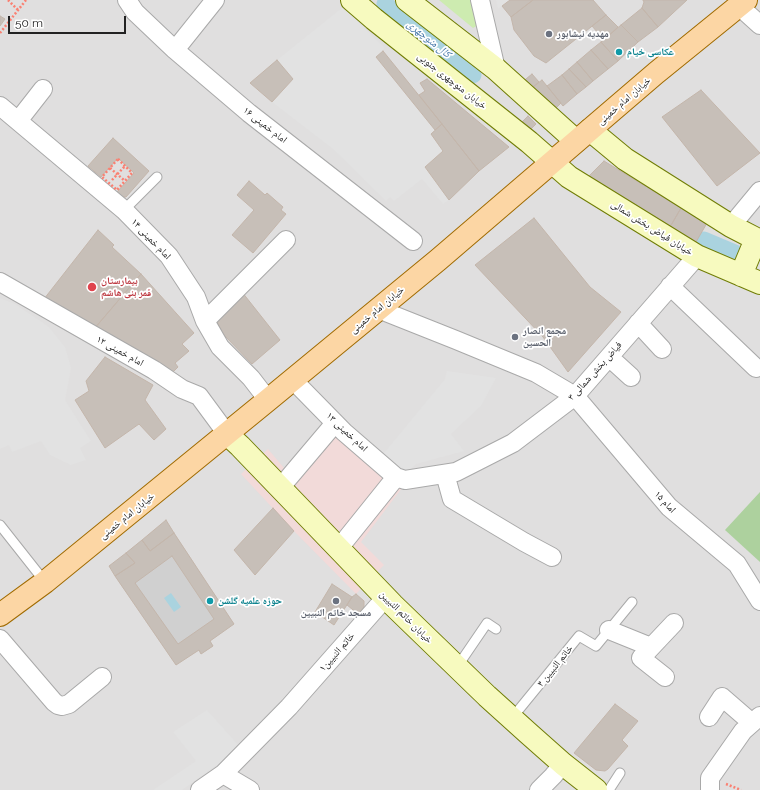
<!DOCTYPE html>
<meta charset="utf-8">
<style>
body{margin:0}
#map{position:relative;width:760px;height:790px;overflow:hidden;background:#f2efe9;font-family:Raleway,sans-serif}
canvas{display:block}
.scale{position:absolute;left:8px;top:16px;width:118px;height:18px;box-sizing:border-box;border:2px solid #222;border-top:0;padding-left:5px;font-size:12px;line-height:14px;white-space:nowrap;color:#222;-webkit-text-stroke:3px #fff;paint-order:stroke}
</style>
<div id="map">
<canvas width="760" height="790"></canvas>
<div class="scale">50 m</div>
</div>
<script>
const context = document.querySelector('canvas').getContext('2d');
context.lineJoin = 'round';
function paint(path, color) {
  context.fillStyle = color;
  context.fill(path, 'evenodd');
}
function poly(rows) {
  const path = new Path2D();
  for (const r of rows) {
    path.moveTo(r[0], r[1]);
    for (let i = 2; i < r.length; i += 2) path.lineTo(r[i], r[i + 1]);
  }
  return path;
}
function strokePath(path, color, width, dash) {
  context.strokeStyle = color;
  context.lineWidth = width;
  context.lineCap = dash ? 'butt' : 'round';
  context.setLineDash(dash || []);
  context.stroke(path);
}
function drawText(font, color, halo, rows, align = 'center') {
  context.font = font + ' Raleway,"Noto Naskh Arabic",sans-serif';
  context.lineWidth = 3.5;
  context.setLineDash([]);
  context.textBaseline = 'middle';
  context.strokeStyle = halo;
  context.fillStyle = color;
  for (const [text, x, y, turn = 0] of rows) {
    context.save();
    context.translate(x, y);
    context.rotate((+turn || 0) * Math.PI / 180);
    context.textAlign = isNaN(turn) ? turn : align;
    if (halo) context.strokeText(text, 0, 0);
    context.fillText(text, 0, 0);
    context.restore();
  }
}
paint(poly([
 [0,0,760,0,760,790,0,790]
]), '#e0dfdf');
paint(poly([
 [325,425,402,488,361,542,384,565,356,594,294,531,241,474,268,449,284,468]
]), '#f2dad9');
paint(poly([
 [174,533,234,624,210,641,213,646,201,654,198,650,176,665,115,576,126,553,142,540,150,551]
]), '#d0d0d0');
paint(poly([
 [439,0,471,0,478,25,473,28]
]), '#cdebb0');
paint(poly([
 [760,492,760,562,725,530]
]), '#add19e');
paint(poly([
 [496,0,533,0,502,6,498,9],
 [343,7,384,47,383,51,442,124,431,134,443,151,449,200,443,204,422,179,394,201,390,197,386,201,333,149,272,102,293,79,277,60],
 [0,298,15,304,49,327,65,347,71,368,65,400,91,441,80,448,86,460,71,465,50,455,41,441,12,452,9,445,0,449],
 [447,371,496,378,481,406,451,434,464,451,416,464,405,475,384,453,445,379],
 [207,710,241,748,182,790,153,790,196,761,173,732]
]), '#e2e2e2');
paint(poly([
 [171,593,181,607,174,612,164,598]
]), '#aad3df');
strokePath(poly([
 [385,4,473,75],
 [704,240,735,253]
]), '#aad3df', 17);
const building = poly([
 [510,0,533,0,511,17,502,6,510,0],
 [533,0,593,0,606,15,546,63,534,56,514,30,511,17,533,0],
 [643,0,687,0,658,27,642,8,644,2,643,0],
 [642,8,658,27,638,42,621,25,642,8],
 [606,15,618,27,604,40,592,26,606,15],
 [0,16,5,19,0,26,0,16],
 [621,25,638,42,618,61,601,42,621,25],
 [601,42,618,61,608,69,591,50,601,42],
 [591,50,608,69,593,81,577,62,591,50],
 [383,51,442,124,435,130,376,57,383,51],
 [277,60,293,79,272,102,250,83,277,60],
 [577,62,593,81,586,87,569,69,577,62],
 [569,69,586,87,577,94,562,75,569,69],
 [532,74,539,82,528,91,520,84,532,74],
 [562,75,577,94,563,106,547,86,562,75],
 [427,79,509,147,479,171,419,95,425,91,420,83,427,79],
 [542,80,561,103,553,111,528,91,542,80],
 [701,90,760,153,717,186,662,117,701,90],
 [528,116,536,124,526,134,518,126,528,116],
 [442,124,479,171,449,200,425,167,443,151,431,134,442,124],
 [113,138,149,171,126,197,122,197,117,192,134,173,118,158,101,177,88,166,113,138],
 [604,161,681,208,670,227,587,178,604,161],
 [249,181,265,195,267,193,283,207,281,210,286,214,253,253,232,235,254,210,237,195,249,181],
 [681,208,707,223,696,242,670,227,681,208],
 [534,218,590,287,621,312,568,372,543,337,475,265,534,218],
 [98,230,114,245,112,247,141,274,94,329,44,299,98,230],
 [141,274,194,333,182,344,189,351,175,363,178,367,170,375,94,329,141,274],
 [242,292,280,340,252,364,224,335,215,318,242,292],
 [105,357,153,385,145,400,166,429,154,440,139,424,105,448,75,400,89,391,86,381,105,357],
 [273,508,294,531,255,575,234,550,273,508],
 [166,520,174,533,150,551,142,540,166,520],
 [174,533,234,624,210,641,213,646,201,654,199,650,176,665,115,576,135,563,126,553,142,540,150,551,174,533],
 [172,556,214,619,178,644,135,583,172,556],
 [126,553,135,563,115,576,109,566,126,553],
 [332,584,352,597,334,625,315,612,332,584],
 [356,594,364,601,364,607,358,614,347,605,352,597,356,594],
 [615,704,638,721,622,740,628,746,608,769,605,771,596,770,574,753,615,704]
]);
paint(building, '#c7bfb8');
strokePath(building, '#c4b6ab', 1);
const lane = poly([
 [124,210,157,177],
 [0,525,45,582],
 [457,667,487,623,496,629],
 [512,718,579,636,596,646,632,602],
 [609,790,620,773]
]);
const street = poly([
 [127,0,135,12,175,50,249,113,413,241],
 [480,0,496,69],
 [739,6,760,25],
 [175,50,215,0],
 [0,106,124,210,169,256,196,297,205,321,220,347,251,378,268,400],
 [18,121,43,89],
 [731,226,760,191],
 [0,282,154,370,182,389,199,396,227,434],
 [670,286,756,368],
 [378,309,456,340,536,373,575,396,669,507,737,564,760,601],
 [205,321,286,240],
 [638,323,662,349],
 [609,357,631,377],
 [292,379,344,432,396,477,405,480,456,472,513,443,575,396,697,256],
 [445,474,452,499,524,542,552,557],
 [280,488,335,423],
 [339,548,396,477],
 [609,630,651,647],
 [0,639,54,702,58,705,62,706,69,704,102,677],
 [665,677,641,658,674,623],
 [709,717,722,697,752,723],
 [223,774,250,790],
 [200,790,223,774,289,707,386,597],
 [539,790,553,776,563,764],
 [710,790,710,778,743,731,760,716]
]);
const secondary = poly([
 [352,0,374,19,529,142,569,177,697,256,760,283],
 [407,0,496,69,576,141],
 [590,130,625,159,731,226,760,241],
 [741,275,756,239],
 [227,434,240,446,393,605,487,696,528,733,563,764,596,790]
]);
const primary = poly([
 [0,615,45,582,268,400,438,260,656,73,746,0]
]);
strokePath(lane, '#a9a9a9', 11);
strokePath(street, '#a9a9a9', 20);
strokePath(secondary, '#707d05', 24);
strokePath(primary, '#a06b00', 24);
strokePath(poly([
 [8,0,18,10],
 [0,33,26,0],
 [118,159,132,173,117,190,102,177,118,159],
 [110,168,125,181],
 [112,180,125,166],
 [726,784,741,790]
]), '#fa8072', 2.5, [2, 2]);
strokePath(lane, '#fff', 9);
strokePath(street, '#fff', 18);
strokePath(secondary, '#f7fabf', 22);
strokePath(primary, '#fcd6a4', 22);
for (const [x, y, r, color] of [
 [549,34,4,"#6b7280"],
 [619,52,4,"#0f9aa8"],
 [92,287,5,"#e0444e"],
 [515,337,4,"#6b7280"],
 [210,601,4,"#0f9aa8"],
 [336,601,4,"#6b7280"]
]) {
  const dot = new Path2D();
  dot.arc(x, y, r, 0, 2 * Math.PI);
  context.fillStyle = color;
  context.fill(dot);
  strokePath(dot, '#fff', 1.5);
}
drawText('bold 10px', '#5b616d', '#fff', [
 ["مهدیه نیشابور",557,34],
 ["مجمع انصار",523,331],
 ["الحسین",523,343],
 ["مسجد خاتم النبیین",336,613,"center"]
], 'left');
drawText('bold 10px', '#0d838f', '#fff', [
 ["عکاسی خیام",627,52],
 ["حوزه علمیه گلشن",218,601]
], 'left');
drawText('10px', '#222', '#fff', [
 ["خیابان منوچهری جنوبی",452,81,38],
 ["خیابان امام خمینی",624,101,-41],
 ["امام خمینی ۱۶",265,125,38],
 ["خیابان فیاض بخش شمالی",652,228,32],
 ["امام خمینی ۱۴",151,239,46],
 ["خیابان امام خمینی",377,310,-40],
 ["امام خمینی ۱۲",120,351,29],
 ["فیاض بخش شمالی ۳",595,371,-48],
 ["امام خمینی ۱۳",347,432,43],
 ["امام ۱۵",665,502,47],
 ["خیابان امام خمینی",127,516,-39],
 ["خیابان خاتم النبیین",406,617,45],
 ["خاتم النبیین۱",337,652,-49],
 ["خاتم النبیین ۴",555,666,-51]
]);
drawText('bold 10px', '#be3a42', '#fff', [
 ["بیمارستان",101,281],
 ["قمر بنی هاشم",101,293]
], 'left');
drawText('italic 11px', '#4a7aab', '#fff', [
 ["کال منوچهری",429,39,39]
]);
</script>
